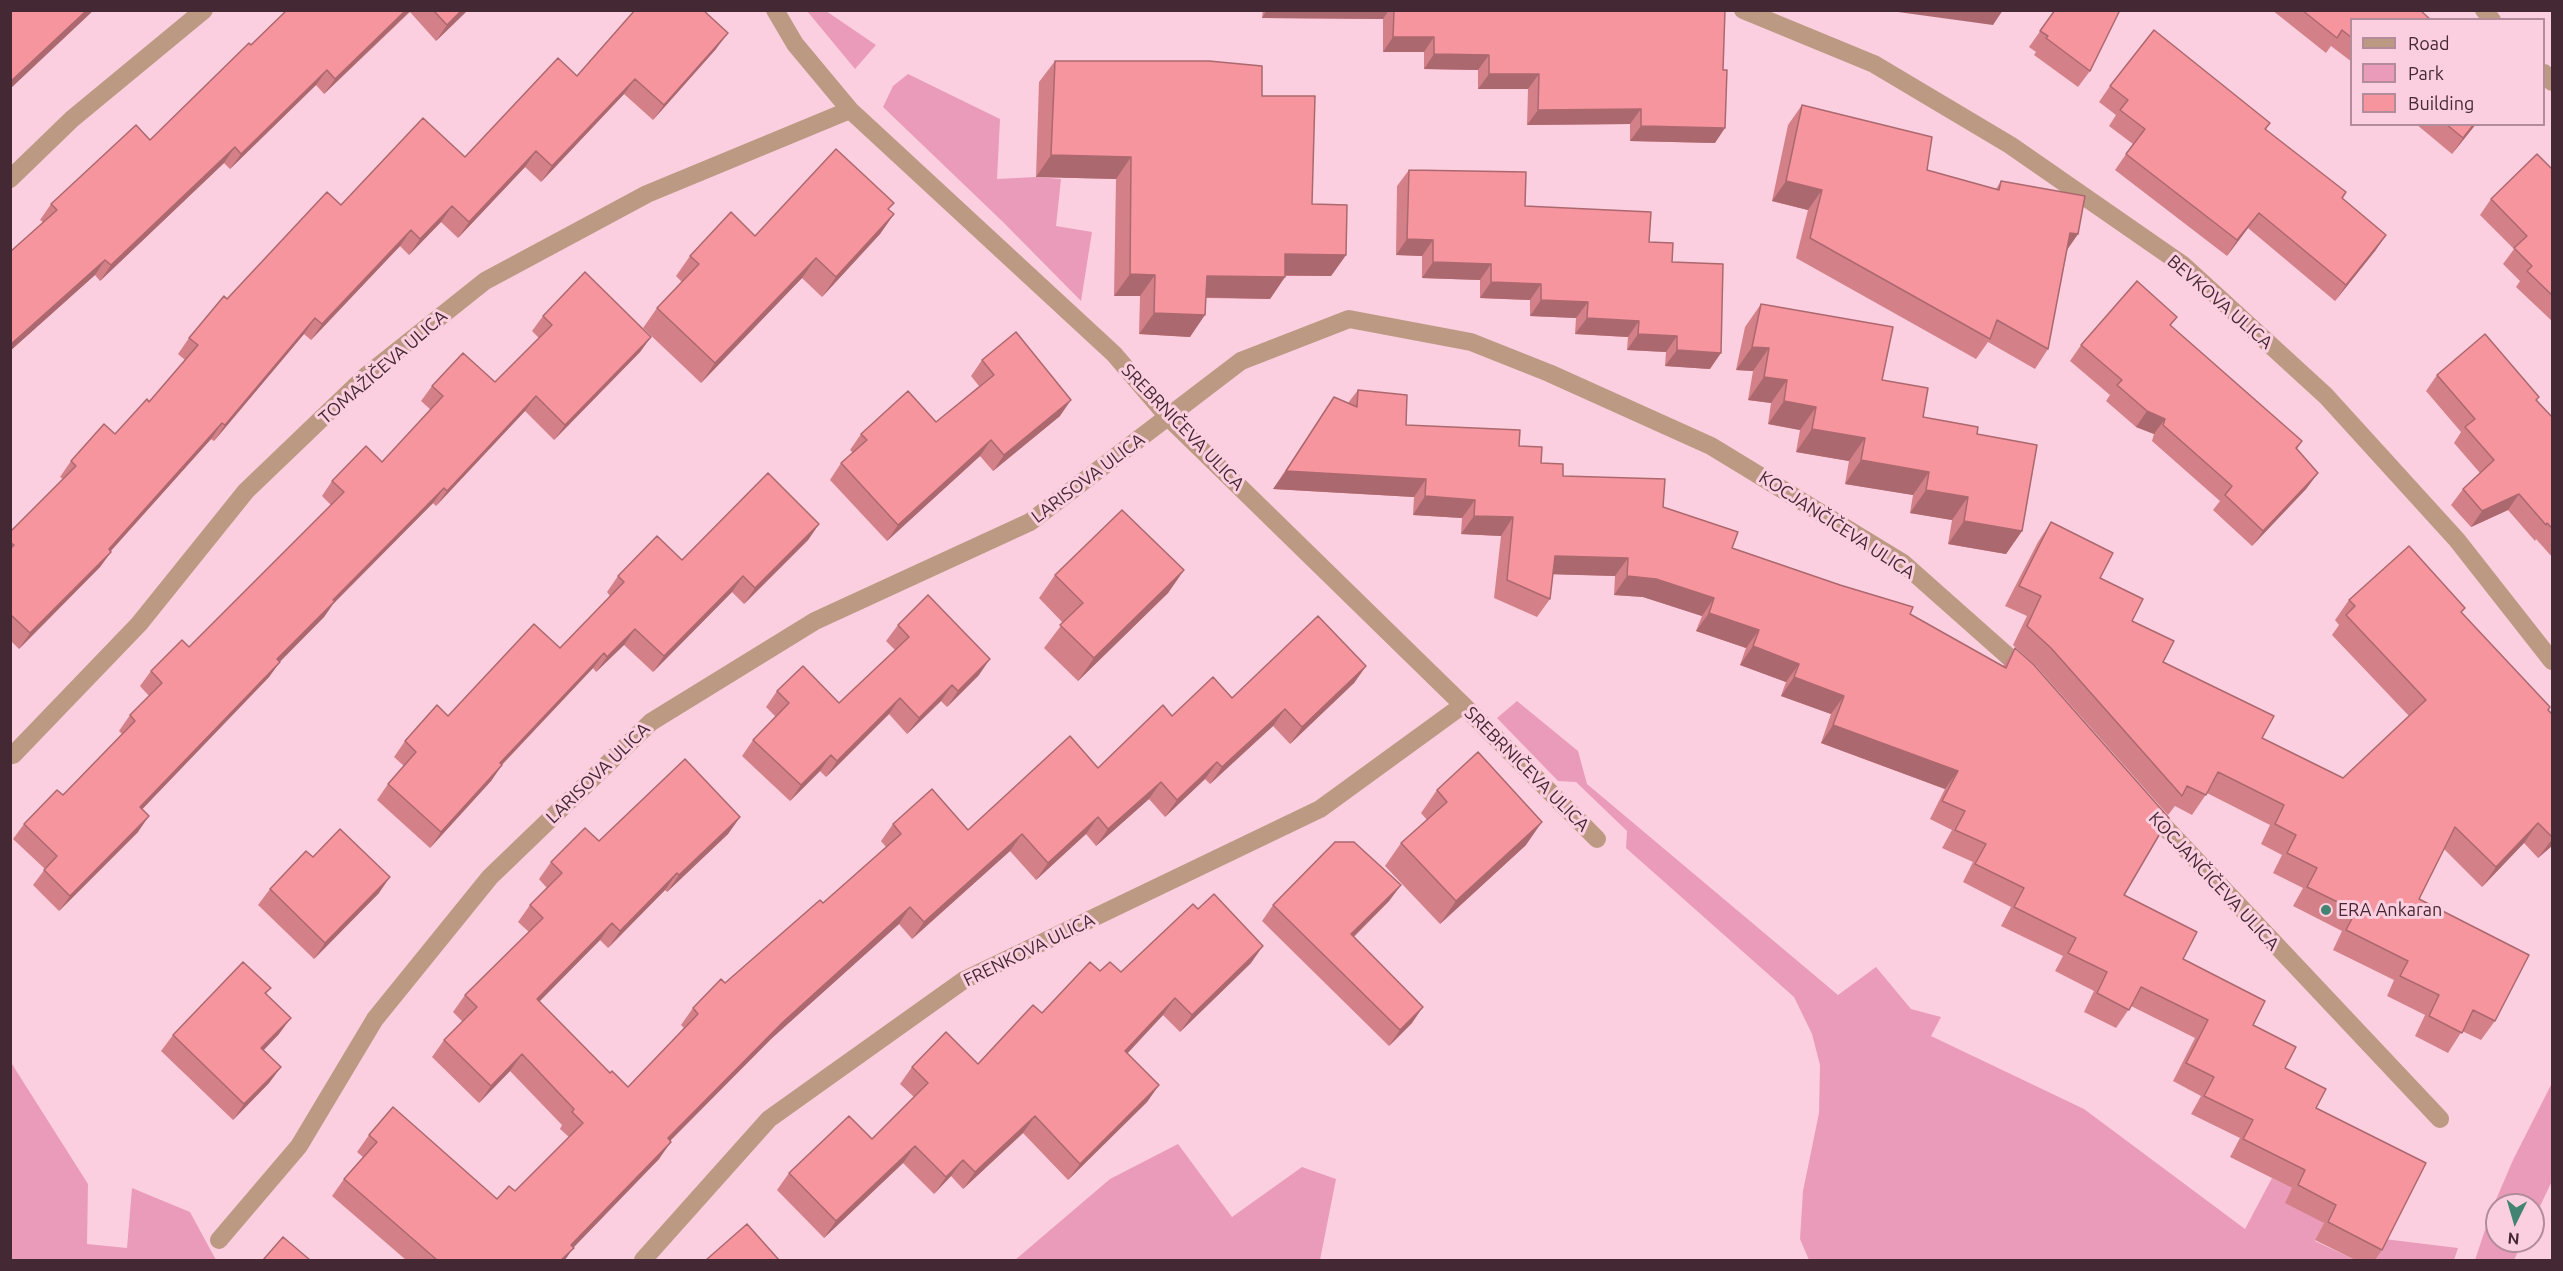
<!DOCTYPE html>
<meta charset="utf-8">
<style>
body{margin:0}
#map{position:relative;width:2563px;height:1271px;overflow:hidden;background:#fbcfdf;font-family:Ubuntu,sans-serif}
canvas{display:block}
.frame{position:absolute;inset:0;border:12px solid #442833;pointer-events:none}
.legend{position:absolute;left:2350px;top:18px;width:195px;height:108px;box-sizing:border-box;background:#fbcfdf;border:2px solid #b28c9a;margin:0;padding:8px 10px;list-style:none;font-size:18px;color:#442833}
.legend li{display:flex;align-items:center;gap:12px;height:30px}
.legend b{width:30px;border:2px solid #b28c9a}
.north{position:absolute;left:2485px;top:1193px;width:60px;height:60px;box-sizing:border-box;background:#fbcfdf;border:2px solid #b28c9a;border-radius:50%;rotate:185deg;font-size:16px;font-weight:700;line-height:24px;text-align:center;color:#442833}
.north::after{content:'';display:block;margin:auto;width:21px;height:27px;background:#428372;clip-path:polygon(50% 0,100% 100%,50% 72%,0 100%)}
</style>
<div id="map">
<canvas width="2563" height="1271"></canvas>
<div class="frame"></div>
<ul class="legend">
<li><b style="height:8px;background:#bc9983"></b>Road</li>
<li><b style="height:16px;background:#eb9bba"></b>Park</li>
<li><b style="height:16px;background:#f6959e"></b>Building</li>
</ul>
<div class="north">N</div>
</div>
<script>
const context = document.querySelector('canvas').getContext('2d');
context.lineJoin = 'round';
function paint(path, color) {
  context.fillStyle = color;
  context.fill(path, 'evenodd');
}
function poly(rows) {
  const path = new Path2D();
  for (const r of rows) {
    path.moveTo(r[0], r[1]);
    for (let i = 2; i < r.length; i += 2) path.lineTo(r[i], r[i + 1]);
  }
  return path;
}
function strokePath(path, color, width, dash) {
  context.strokeStyle = color;
  context.lineWidth = width;
  context.lineCap = dash ? 'butt' : 'round';
  context.setLineDash(dash || []);
  context.stroke(path);
}
function drawText(font, color, halo, rows, align = 'center') {
  context.font = font + ' Ubuntu,sans-serif';
  context.lineWidth = 6;
  context.setLineDash([]);
  context.textBaseline = 'middle';
  context.strokeStyle = halo;
  context.fillStyle = color;
  for (const [text, x, y, turn = 0] of rows) {
    context.save();
    context.translate(x, y);
    context.rotate((+turn || 0) * Math.PI / 180);
    context.textAlign = isNaN(turn) ? turn : align;
    if (halo) context.strokeText(text, 0, 0);
    context.fillText(text, 0, 0);
    context.restore();
  }
}
paint(poly([
 [807,11,826,11,876,45,855,69],
 [908,74,1000,119,997,179,1036,177,1061,179,1056,226,1092,232,1081,301,1003,222,883,107,893,86],
 [1517,701,1578,751,1587,784,1838,995,1876,967,1911,1009,1941,1017,1931,1036,2084,1109,2245,1229,2272,1178,2292,1188,2324,1223,2315,1241,2355,1260,1809,1260,1800,1239,1803,1191,1819,1113,1820,1065,1812,1034,1794,997,1626,848,1627,831,1576,782,1558,781,1497,718],
 [10,1061,88,1184,87,1244,127,1248,132,1188,190,1212,216,1260,11,1260],
 [2552,1083,2552,1181,2533,1221,2533,1205,2497,1205,2497,1241,2523,1241,2514,1260,2475,1260,2492,1209,2513,1160],
 [1178,1144,1232,1217,1302,1167,1336,1179,1320,1260,1015,1260,1110,1179],
 [2384,1239,2458,1248,2454,1260,2373,1260]
]), '#eb9bba');
strokePath(poly([
 [775,10,795,44,850,110,1114,354,1168,417,1463,705,1597,839],
 [1743,10,1874,64,2010,145,2183,265,2326,396,2457,540,2552,661],
 [2484,10,2492,20],
 [2544,73,2552,82],
 [10,179,72,119,204,10],
 [13,755,139,624,246,491,367,375,485,281,647,194,850,110],
 [2147,808,2440,1119],
 [219,1240,299,1146,375,1019,490,877,651,722,815,621,1030,522,1241,361,1349,319,1471,342,1549,373,1711,446,1903,563,2027,673],
 [643,1260,769,1119,964,980,1320,809,1463,705]
]), '#bc9983', 18);
paint(poly([
 [287,10,468,10,436,41,410,12,324,94,316,85,230,169,224,163,100,281,95,275,10,351,10,252,43,222,40,220,51,204,150,140],
 [1263,10,1725,10,1715,143,1630,141,1630,124,1527,125,1528,89,1478,89,1478,70,1424,69,1424,52,1383,52,1383,19,1262,18],
 [2055,10,2090,71,2078,87,2034,55,2036,52,2029,47],
 [2272,10,2420,10,2352,20,2352,62,2331,46,2326,53],
 [716,49,653,120,624,94,541,182,525,167,458,238,441,222,409,255,400,246,311,340,304,334,214,441,211,439,111,551,111,552,100,567,19,649,10,640,10,532,63,479,60,477,71,461,115,434,149,402,185,360,178,354,189,338,227,299,341,205,465,157,577,76],
 [1055,61,1262,96,1312,204,1346,255,1331,276,1285,276,1285,277,1270,299,1206,298,1190,337,1139,334,1140,296,1114,296,1116,179,1036,177,1039,82],
 [2110,86,2270,123,2266,129,2342,198,2386,235,2375,251,2335,301,2248,228,2227,256,2115,170,2133,144,2109,126,2116,115,2099,102],
 [1802,105,1927,170,1996,189,2001,181,2078,234,2067,250,2048,349,2035,369,1988,342,1976,359,1796,258,1808,210,1772,201,1788,125],
 [2416,124,2476,124,2452,154],
 [1409,170,1525,206,1649,242,1672,262,1710,369,1665,366,1666,352,1627,350,1628,337,1575,334,1576,318,1530,316,1530,300,1480,298,1480,280,1422,278,1422,256,1396,255,1397,186],
 [2553,170,2553,322,2516,287,2520,281,2503,264,2514,249,2480,215,2491,199],
 [889,210,894,214,880,234,822,297,802,278,701,383,643,328,657,308,682,282,676,276,690,256,755,236],
 [1761,304,1882,380,1923,417,1977,434,2022,531,2006,554,1948,544,1952,520,1910,513,1913,495,1845,484,1849,461,1796,452,1800,430,1768,424,1771,403,1748,400,1753,371,1736,370,1745,327],
 [543,316,651,337,640,352,554,440,525,411,436,506,433,503,333,604,324,617,280,661,269,677,142,809,138,832,59,911,33,885,45,869,13,839,24,824,63,795,122,734,119,731,130,715,149,696,140,686,151,671,189,647,331,505,322,496,332,481,382,462,431,410,421,401,432,386,495,382,539,338,532,331],
 [2177,317,2170,326,2302,441,2297,449,2318,473,2306,489,2252,546,2213,510,2220,501,2152,441,2154,434,2136,427,2106,401,2110,395,2070,361,2081,345],
 [982,360,1060,416,993,471,980,456,887,541,830,480,841,463,853,453,850,450,861,434,936,422,979,386,971,376],
 [2437,375,2537,400,2553,418,2553,558,2536,539,2535,541,2508,510,2471,527,2451,505,2463,489,2480,473,2454,443,2461,432,2426,391],
 [1358,390,1406,425,1519,446,1541,463,1563,476,1663,507,1732,548,1910,614,2003,666,2015,648,2124,895,2183,959,2253,1025,2285,1068,2316,1108,2382,1250,2375,1260,2355,1260,2315,1240,2324,1223,2285,1203,2292,1188,2230,1157,2240,1138,2191,1114,2201,1096,2173,1081,2195,1038,2131,1006,2116,1028,2084,1012,2094,991,2055,971,2063,956,2001,926,2011,907,1963,882,1973,862,1942,848,1952,830,1930,819,1945,789,1821,743,1831,714,1781,696,1786,682,1740,665,1746,648,1696,631,1702,616,1643,597,1614,595,1615,576,1553,574,1550,599,1537,617,1494,598,1501,536,1461,534,1462,518,1413,515,1414,497,1273,489,1334,397,1348,403],
 [2051,522,2100,578,2163,662,2262,738,2343,778,2409,716,2332,635,2339,625,2335,620,2349,600,2461,612,2553,715,2553,845,2538,858,2524,843,2482,887,2444,849,2419,899,2495,1021,2481,1040,2462,1031,2448,1053,2415,1036,2425,1015,2387,996,2394,980,2333,950,2342,931,2293,906,2303,888,2273,873,2282,855,2261,844,2270,825,2207,793,2192,815,2175,806,2168,815,2037,667,2013,645,2027,616,2005,606,2038,542],
 [819,524,808,540,744,604,732,592,653,672,624,645,596,672,593,668,502,765,491,781,430,848,377,800,388,784,404,766,394,757,405,741,560,648,610,596,607,592,618,576],
 [1184,570,1168,593,1078,681,1044,648,1063,623,1039,598,1055,575],
 [898,625,979,675,947,707,941,701,907,734,889,714,826,777,820,771,790,801,742,756,753,740,776,717,766,707,777,691,839,703,895,650,886,641],
 [1366,666,1354,683,1290,744,1273,726,1210,784,1205,779,1165,817,1149,799,1096,846,1086,834,1036,880,1010,851,912,939,899,924,771,1039,670,1141,659,1159,573,1248,565,1260,406,1260,332,1196,344,1179,363,1157,357,1152,369,1135,497,1199,515,1191,569,1137,560,1129,562,1125,510,1071,479,1103,432,1057,444,1040,463,1022,453,1012,465,995,529,932,518,922,530,905,547,888,539,879,551,862,599,841,740,817,728,834,667,892,665,890,608,948,600,940,539,1002,610,1073,628,1087,684,1028,681,1025,693,1008,725,983,823,903,886,847,881,841,893,824,968,830,1098,768,1172,716,1232,698],
 [1437,790,1526,845,1440,924,1385,866,1401,843,1427,820,1421,813],
 [313,857,379,893,314,959,258,905,270,889],
 [1401,885,1389,901,1354,937,1412,1023,1389,1046,1262,921,1273,905],
 [1251,963,1180,1032,1163,1015,1127,1053,1159,1085,1147,1102,1068,1180,1023,1133,963,1189,951,1176,934,1194,903,1163,824,1238,777,1190,789,1173,872,1139,914,1097,900,1084,912,1067,978,1064,1042,1013,1121,972],
 [271,988,266,994,279,1034,264,1050,281,1067,269,1083,233,1120,161,1051,173,1035]
]), '#d48088');
paint(poly([
 [87,10,94,10,10,89,10,82],
 [406,10,411,10,324,94,335,79],
 [462,10,468,10,436,41,447,25],
 [1267,10,1389,10,1383,19,1262,18],
 [1899,10,2003,10,1993,25,1898,12],
 [728,33,716,49,653,120,664,105],
 [1393,37,1434,37,1424,52,1383,52],
 [1434,54,1489,55,1478,70,1424,69],
 [327,70,316,85,230,169,241,154],
 [1489,74,1539,74,1528,89,1478,89],
 [635,79,624,94,541,182,552,166],
 [1641,109,1630,124,1527,125,1538,110],
 [2474,124,2476,124,2452,154,2463,138],
 [1641,126,1725,128,1715,143,1630,141],
 [235,147,224,163,100,281,111,265],
 [536,151,525,167,458,238,469,222],
 [1051,155,1131,157,1116,179,1036,177],
 [1786,181,1822,190,1808,210,1772,201],
 [452,206,441,222,409,255,420,239],
 [2259,213,2248,228,2227,256,2237,240],
 [894,214,880,234,822,297,836,277],
 [411,230,400,246,311,340,322,324],
 [2070,233,2078,234,2064,254],
 [2386,235,2375,251,2335,301,2346,285],
 [1407,239,1433,240,1422,256,1396,255],
 [1285,254,1346,255,1331,276,1270,275],
 [816,258,802,278,701,383,715,363],
 [105,260,95,275,10,351,10,345],
 [1433,262,1491,264,1480,280,1422,278],
 [1130,274,1155,275,1140,296,1114,296],
 [1207,276,1285,277,1270,299,1192,297],
 [1491,282,1541,284,1530,300,1480,298],
 [1541,300,1588,302,1576,318,1530,316],
 [1154,313,1205,315,1190,337,1139,334],
 [315,318,304,334,214,441,225,425],
 [1587,318,1639,321,1628,337,1575,334],
 [1638,334,1677,336,1666,352,1627,350],
 [651,337,640,352,554,440,565,425],
 [1752,347,1769,348,1753,371,1736,370],
 [1677,350,1721,353,1710,369,1665,366],
 [1764,377,1787,380,1771,403,1748,400],
 [536,396,525,411,436,506,447,491],
 [1071,400,1060,416,993,471,1004,455],
 [1784,401,1816,407,1800,430,1768,424],
 [2147,411,2165,419,2154,434,2136,427],
 [222,423,211,439,98,565,109,549],
 [1812,429,1865,438,1849,461,1796,452],
 [991,440,980,456,887,541,898,525],
 [1861,460,1929,472,1913,495,1845,484],
 [1286,471,1426,479,1414,497,1273,489],
 [2318,473,2306,489,2252,546,2263,531],
 [444,488,433,503,333,604,324,617,267,675,277,659,333,600],
 [1926,490,1968,497,1952,520,1910,513],
 [2519,494,2508,510,2471,527,2482,511],
 [1425,496,1475,500,1462,518,1413,515],
 [1474,516,1513,517,1501,536,1461,534],
 [1964,521,2022,531,2006,554,1948,544],
 [819,524,808,540,744,604,755,588],
 [111,552,100,567,19,649,30,633],
 [1555,556,1628,558,1615,576,1542,574],
 [1184,570,1168,593,1078,681,1094,658],
 [743,576,732,592,653,672,664,656],
 [1627,576,1656,579,1714,598,1702,616,1643,597,1614,595],
 [1709,613,1759,630,1746,648,1696,631],
 [635,629,624,645,596,672,607,657],
 [1753,646,1799,664,1786,682,1740,665],
 [604,653,593,668,489,778,500,763],
 [990,659,979,675,947,707,958,691],
 [280,662,269,677,129,823,140,807],
 [1366,666,1354,683,1290,744,1302,727],
 [1794,677,1844,696,1831,714,1781,696],
 [952,685,941,701,907,734,919,718],
 [900,698,889,714,826,777,837,761],
 [1285,709,1273,726,1210,784,1222,767],
 [1833,725,1958,771,1945,789,1821,743],
 [831,755,820,771,790,801,801,785],
 [1217,762,1205,779,1165,817,1177,800],
 [502,765,491,781,430,848,441,832],
 [1161,782,1149,799,1096,846,1108,829],
 [149,816,138,832,59,911,70,896],
 [740,817,728,834,667,892,679,875],
 [1098,817,1086,834,1036,880,1048,863],
 [1542,822,1526,845,1440,924,1456,901],
 [2538,823,2524,843,2482,887,2496,867],
 [1022,834,1010,851,912,939,924,922],
 [2553,838,2553,845,2538,858],
 [677,873,665,890,608,948,620,931],
 [390,877,379,893,314,959,325,943],
 [1401,885,1389,901,1340,950,1351,934],
 [910,907,899,924,771,1039,656,1155,668,1138,783,1022],
 [612,923,600,940,525,1016,537,999],
 [1263,946,1251,963,1180,1032,1192,1015],
 [1175,998,1163,1015,1114,1068,1125,1051],
 [1423,1007,1412,1023,1389,1046,1400,1030],
 [291,1018,279,1034,250,1064,261,1048],
 [522,1054,510,1071,479,1103,491,1086],
 [281,1067,269,1083,233,1120,244,1104],
 [1159,1085,1147,1102,1068,1180,1080,1164],
 [1035,1116,1023,1133,963,1189,975,1172],
 [671,1142,659,1159,573,1248,565,1260,561,1260,571,1245],
 [915,1146,903,1163,824,1238,836,1221],
 [963,1160,951,1176,934,1194,946,1177]
]), '#ac686f');
const building = poly([
 [10,10,87,10,10,82,10,10],
 [287,10,406,10,335,79,327,70,241,154,235,147,111,265,105,260,10,345,10,252,57,210,51,204,136,125,150,140,249,43,251,45,287,10],
 [433,10,462,10,447,25,433,10],
 [635,10,703,10,728,33,664,105,635,79,552,166,536,151,469,222,452,206,420,239,411,230,322,324,315,318,225,425,222,423,109,549,111,552,30,633,10,614,10,549,14,545,10,542,10,532,76,466,71,461,104,424,115,434,147,399,149,402,198,345,189,338,224,296,227,299,327,192,341,205,423,118,465,157,558,58,577,76,635,10],
 [1394,10,1725,10,1723,70,1727,70,1725,128,1641,126,1641,109,1538,110,1539,74,1489,74,1489,55,1434,54,1434,37,1393,37,1394,10],
 [2055,10,2120,10,2090,71,2046,38,2048,36,2040,31,2055,10],
 [2302,10,2420,10,2431,20,2352,20,2352,38,2342,30,2337,38,2302,10],
 [2154,30,2270,123,2265,129,2346,192,2342,198,2386,235,2346,285,2259,213,2237,240,2126,154,2145,129,2120,110,2128,100,2110,86,2154,30],
 [1055,61,1209,61,1262,66,1262,96,1315,96,1312,204,1347,205,1346,255,1285,254,1285,277,1207,276,1205,315,1154,313,1155,275,1130,274,1131,157,1051,155,1055,61],
 [1802,105,1932,137,1927,170,1999,190,2001,181,2085,196,2078,234,2070,233,2048,349,1997,320,1990,339,1810,238,1822,190,1786,181,1802,105],
 [2446,124,2474,124,2463,138,2446,124],
 [836,149,894,203,888,209,894,214,836,277,816,258,715,363,657,308,699,264,690,256,731,212,755,236,836,149],
 [2537,154,2553,170,2553,296,2527,271,2532,266,2514,248,2527,236,2491,199,2537,154],
 [1409,170,1526,172,1525,206,1651,212,1649,242,1673,243,1672,262,1723,264,1721,353,1677,350,1677,336,1638,334,1639,321,1587,318,1588,302,1541,300,1541,284,1491,282,1491,264,1433,262,1433,240,1407,239,1409,170],
 [585,272,651,337,565,425,536,396,447,491,444,488,333,600,335,601,277,659,280,662,140,807,149,816,70,896,44,870,57,856,24,824,57,790,63,795,135,721,130,715,162,683,151,671,182,640,189,647,344,492,332,481,366,446,382,462,443,396,432,386,463,353,495,382,552,325,543,316,585,272],
 [2137,281,2177,317,2170,325,2302,441,2296,448,2318,473,2263,531,2225,495,2232,486,2163,425,2165,419,2147,411,2117,385,2122,380,2081,345,2137,281],
 [1761,304,1893,327,1882,380,1928,388,1923,417,1978,427,1977,434,2037,445,2022,531,1964,521,1968,497,1926,490,1929,472,1861,460,1865,438,1812,429,1816,407,1784,401,1787,380,1764,377,1769,348,1752,347,1761,304],
 [1016,332,1071,400,1004,455,991,440,898,525,841,463,867,440,861,434,908,391,936,422,994,375,982,360,1016,332],
 [2485,334,2539,397,2536,400,2553,418,2553,529,2547,523,2546,525,2519,494,2482,511,2463,489,2494,460,2465,427,2475,419,2437,375,2485,334],
 [1358,390,1407,395,1406,425,1520,430,1519,446,1542,447,1541,463,1563,464,1563,476,1665,479,1663,507,1738,532,1732,548,1840,585,1913,607,1910,614,2006,668,2015,648,2034,665,2169,818,2124,895,2197,932,2183,959,2265,1001,2253,1025,2296,1047,2285,1068,2326,1089,2316,1108,2426,1163,2382,1250,2328,1222,2336,1205,2298,1185,2305,1170,2243,1139,2253,1120,2204,1096,2214,1077,2186,1063,2208,1020,2141,987,2129,1010,2097,993,2107,972,2068,953,2076,938,2014,907,2024,888,1975,864,1986,844,1955,830,1965,811,1942,801,1958,771,1833,725,1844,696,1794,677,1799,664,1753,646,1759,630,1709,613,1714,598,1656,579,1627,576,1628,558,1555,556,1550,599,1507,580,1513,517,1474,516,1475,500,1425,496,1426,479,1286,471,1334,397,1357,407,1358,390],
 [768,473,819,524,755,588,743,576,664,656,635,629,607,657,604,653,500,763,502,765,441,832,388,784,416,752,405,741,437,705,448,716,534,624,560,648,624,582,618,576,657,536,682,560,768,473],
 [1122,510,1184,570,1094,658,1060,625,1083,603,1055,575,1122,510],
 [2051,522,2113,553,2100,578,2143,599,2132,621,2174,641,2163,662,2274,716,2262,738,2343,778,2426,700,2346,615,2355,606,2349,600,2409,546,2465,608,2461,612,2550,707,2548,710,2553,715,2553,838,2538,823,2496,867,2455,827,2419,899,2529,955,2495,1021,2473,1010,2462,1033,2429,1016,2439,995,2400,976,2408,961,2346,930,2356,911,2307,887,2317,868,2287,853,2296,835,2275,824,2284,805,2218,772,2206,795,2187,786,2182,796,2051,648,2027,626,2041,596,2019,586,2051,522],
 [928,595,990,659,958,691,952,685,919,718,900,698,837,761,831,755,801,785,753,740,789,703,777,691,803,666,839,703,909,637,898,625,928,595],
 [1318,616,1366,666,1302,727,1285,709,1222,767,1217,762,1177,800,1161,782,1108,829,1098,817,1048,863,1022,834,924,922,910,907,783,1022,668,1138,671,1142,571,1245,574,1248,561,1260,436,1260,437,1260,344,1179,377,1142,369,1135,393,1107,497,1199,509,1186,515,1191,583,1123,572,1112,574,1109,522,1054,491,1086,444,1040,477,1007,465,995,543,918,530,905,562,873,551,862,585,828,599,841,685,759,740,817,679,875,677,873,620,931,612,923,537,999,610,1073,612,1071,628,1087,698,1014,693,1008,721,979,725,983,820,900,823,903,901,834,893,824,932,789,968,830,1070,736,1098,768,1163,705,1172,716,1213,677,1232,698,1318,616],
 [1478,752,1542,822,1456,901,1401,843,1447,802,1437,790,1478,752],
 [340,829,390,877,325,943,270,889,306,851,313,857,340,829],
 [1335,842,1354,842,1401,885,1351,934,1423,1007,1400,1030,1273,905,1335,842],
 [1214,894,1263,946,1192,1015,1175,998,1125,1051,1159,1085,1080,1164,1035,1116,975,1172,963,1160,946,1177,915,1146,836,1221,789,1173,849,1116,872,1139,928,1083,912,1067,946,1032,978,1064,1033,1005,1042,1013,1090,962,1100,971,1110,962,1121,972,1193,904,1198,909,1214,894],
 [243,962,271,988,265,993,291,1018,261,1048,281,1067,244,1104,173,1035,243,962],
 [747,1224,779,1260,706,1260,747,1224],
 [283,1237,310,1260,263,1260,283,1237]
]);
paint(building, '#f6959e');
strokePath(building, '#ac686f', 1.5);
for (const [x, y, r, color] of [
 [2326,910,6,"#428372"]
]) {
  const dot = new Path2D();
  dot.arc(x, y, r, 0, 2 * Math.PI);
  context.fillStyle = color;
  context.fill(dot);
  strokePath(dot, '#fbcfdf', 2);
}
drawText('18px', '#442833', '#fbcfdf', [
 ["BEVKOVA ULICA",2220,302,41],
 ["TOMAŽIČEVA ULICA",383,367,-41],
 ["SREBRNIČEVA ULICA",1183,427,46],
 ["LARISOVA ULICA",1088,478,-37],
 ["KOCJANČIČEVA ULICA",1837,525,33],
 ["SREBRNIČEVA ULICA",1527,769,45],
 ["LARISOVA ULICA",598,773,-44],
 ["KOCJANČIČEVA ULICA",2214,881,47],
 ["FRENKOVA ULICA",1029,950,-26]
]);
drawText('18px', '#442833', '#fbcfdf', [
 ["ERA Ankaran",2338,910]
], 'left');
</script>
